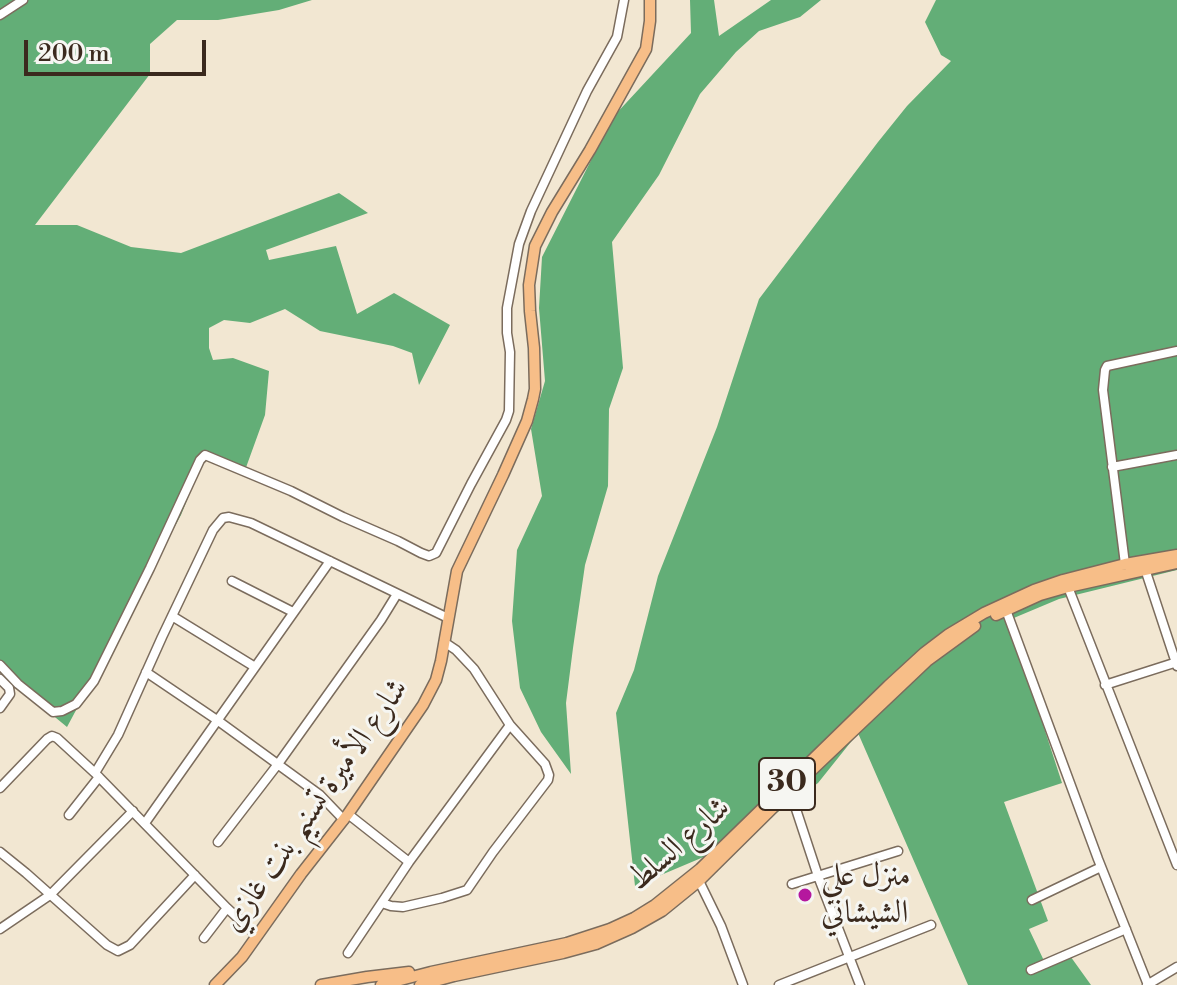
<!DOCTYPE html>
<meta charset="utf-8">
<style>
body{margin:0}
#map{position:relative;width:1177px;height:985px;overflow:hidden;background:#f2e7d2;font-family:"Libre Bodoni",serif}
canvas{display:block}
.scale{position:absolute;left:24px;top:40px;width:182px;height:36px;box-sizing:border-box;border:4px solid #3b2a1e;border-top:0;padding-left:10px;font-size:24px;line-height:28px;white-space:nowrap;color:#3b2a1e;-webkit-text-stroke:6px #f6f6f2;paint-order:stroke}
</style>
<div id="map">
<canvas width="1177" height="985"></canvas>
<div class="scale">200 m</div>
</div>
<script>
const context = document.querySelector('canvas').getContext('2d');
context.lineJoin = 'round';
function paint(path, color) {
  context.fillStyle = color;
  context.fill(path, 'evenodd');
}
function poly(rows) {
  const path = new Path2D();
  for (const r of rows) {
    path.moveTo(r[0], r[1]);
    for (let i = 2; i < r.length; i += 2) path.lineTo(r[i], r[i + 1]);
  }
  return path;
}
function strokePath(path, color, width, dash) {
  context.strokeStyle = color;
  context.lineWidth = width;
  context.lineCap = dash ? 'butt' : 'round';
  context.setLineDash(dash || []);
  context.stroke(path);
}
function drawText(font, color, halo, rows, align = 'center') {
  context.font = font + ' "Libre Bodoni",Amiri,serif';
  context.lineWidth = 6;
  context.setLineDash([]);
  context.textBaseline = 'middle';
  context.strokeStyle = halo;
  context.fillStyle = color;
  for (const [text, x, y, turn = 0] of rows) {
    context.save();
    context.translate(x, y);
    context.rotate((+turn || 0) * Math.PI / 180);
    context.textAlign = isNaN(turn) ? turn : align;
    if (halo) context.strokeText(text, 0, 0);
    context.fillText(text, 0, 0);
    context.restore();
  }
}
paint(poly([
 [0,0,312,0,279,10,218,20,177,20,150,44,150,74,35,225,77,225,131,247,181,253,339,193,368,213,266,250,269,260,336,246,357,314,394,293,450,325,419,385,412,353,393,346,320,331,285,309,250,323,224,320,209,328,209,348,213,360,233,358,269,371,265,415,244,473,207,451,181,515,67,727,0,672],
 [690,0,714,0,719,36,771,0,821,0,800,17,759,31,736,52,700,94,659,175,612,242,623,368,609,409,608,486,585,565,573,648,566,703,571,774,541,732,520,688,512,621,517,550,542,496,531,429,545,381,539,308,542,257,613,117,691,33],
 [936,0,1177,0,1177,570,1059,599,1009,620,1062,783,1004,802,1048,921,1029,929,1046,965,1068,953,1091,985,968,985,858,733,818,783,732,845,635,886,616,713,634,670,658,576,717,427,759,299,878,142,907,106,951,61,941,55,925,22]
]), '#63ae77');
const minor = poly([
 [0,15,23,0],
 [1112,467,1177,455],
 [1125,564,1103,390,1105,370,1107,366,1177,351],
 [1145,569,1177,666],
 [232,581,293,612],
 [1068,587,1177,865],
 [1006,610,1098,859,1148,985],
 [172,616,255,667],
 [0,665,18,684,53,712,62,711,76,704,94,681,150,568,200,460,205,455,291,491,343,517,398,541,421,553,429,556,436,553,471,484,506,420,509,411,510,352,507,333,507,308,519,244,531,211,587,91,617,37,624,0],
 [146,672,217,720,309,787,320,795,344,820],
 [0,679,9,688,10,694,0,708],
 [1105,685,1177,662],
 [95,773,118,735,162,637,213,530,223,518,229,517,251,523,448,618],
 [0,788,47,739,52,736,57,738,95,773,227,908,257,936],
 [790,791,818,876,860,985],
 [348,814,409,862],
 [69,815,99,777],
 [145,823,330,561],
 [218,842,278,764,381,620,397,594],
 [0,852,26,873,107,945,118,951,130,945,195,875],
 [699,881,721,926,743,985],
 [792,884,898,851],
 [1032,900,1101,867],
 [382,903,391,906,403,907,442,898,467,890,493,852,548,780,549,775,545,764,510,725,474,669,456,650,444,642],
 [0,929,50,895,133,811],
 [204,938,227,908],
 [348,953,409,862,510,725],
 [1031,970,1126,929],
 [779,985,931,925],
 [1147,985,1177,967]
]);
const major = poly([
 [996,615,1040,595,1068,587,1177,563],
 [215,985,242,957,301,874,348,814,423,705,436,680,441,661,457,571,503,475,527,421,533,399,535,389,534,348,530,311,529,285,535,246,552,212,590,150,646,49,650,21,650,0],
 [321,985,367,977,409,972],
 [381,985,431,972,567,943,610,929,634,918,655,905,700,869,888,686,924,653,949,634,984,613,1034,590,1063,580,1125,564,1177,555],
 [420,985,454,976,563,953,596,944,632,928,662,911,699,881,790,791,927,661,975,626]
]);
strokePath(minor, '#7b6c5d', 11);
strokePath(major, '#7b6c5d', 13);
strokePath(minor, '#fff', 8);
strokePath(major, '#f7be88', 10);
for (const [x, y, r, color] of [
 [805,895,8,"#b5179e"]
]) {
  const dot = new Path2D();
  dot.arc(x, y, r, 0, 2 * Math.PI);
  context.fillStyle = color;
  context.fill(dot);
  strokePath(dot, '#f6f6f2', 3);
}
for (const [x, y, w] of [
 [787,784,56]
]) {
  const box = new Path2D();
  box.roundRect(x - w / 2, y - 26, w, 52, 6);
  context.fillStyle = '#f6f6f2';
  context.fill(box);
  strokePath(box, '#3b2a1e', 2);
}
drawText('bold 30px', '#3b2a1e', null, [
 ["30",787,784]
]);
drawText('32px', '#3b2a1e', '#f6f6f2', [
 ["شارع الأميرة تسنيم بنت غازي",316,806,-55],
 ["شارع السلط",680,845,-41]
]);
drawText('32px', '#3b2a1e', '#f6f6f2', [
 ["منزل علي",821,877],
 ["الشيشاني",821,914]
], 'left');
</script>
